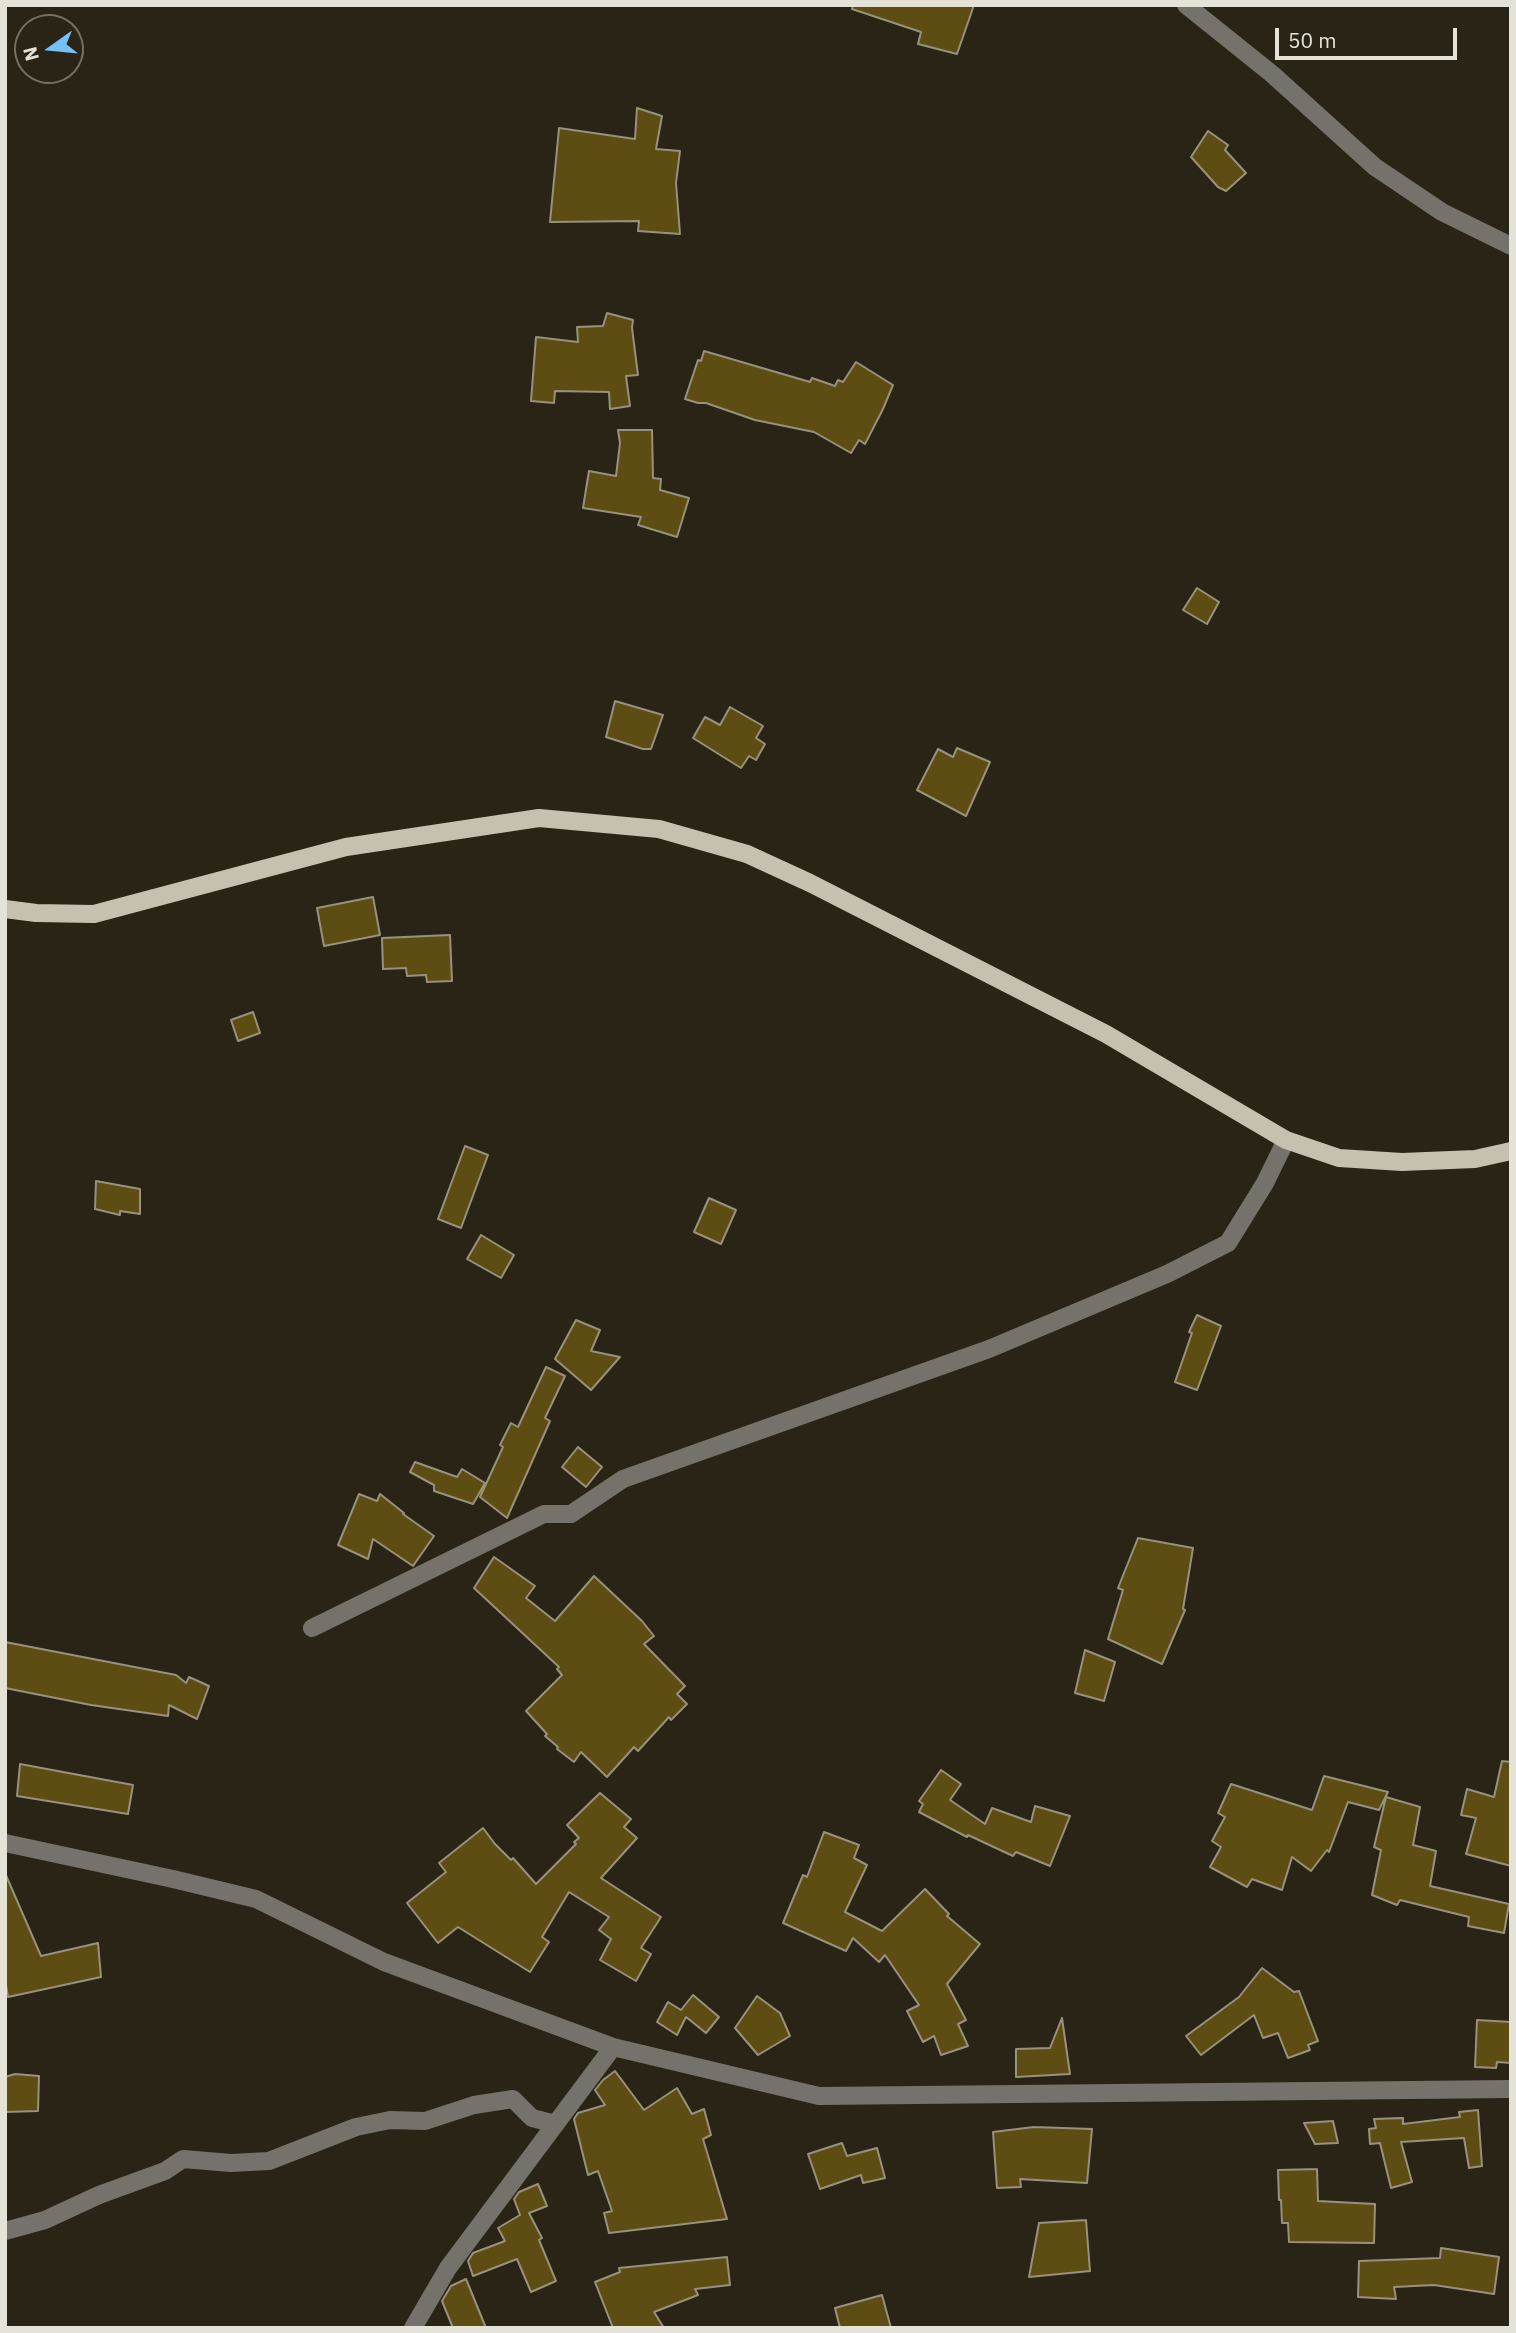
<!DOCTYPE html>
<style>
body{margin:0}
#map{position:relative;width:1516px;height:2333px;overflow:hidden;background:#292415;font-family:"IBM Plex Sans",sans-serif}
canvas{display:block}
.frame{position:absolute;inset:0;border:7px solid #e5e2d8;pointer-events:none}
.north{position:absolute;left:14px;top:14px;width:70px;height:70px;box-sizing:border-box;background:#292415;border:2px solid #747063;border-radius:50%;rotate:255deg;font-size:19px;font-weight:700;line-height:28px;text-align:center;color:#e5e2d8}
.north::after{content:'';display:block;margin:auto;width:24px;height:32px;background:#76c0f7;clip-path:polygon(50% 0,100% 100%,50% 72%,0 100%)}
.scale{position:absolute;left:1275px;top:28px;width:182px;height:32px;box-sizing:border-box;border:4px solid #e5e2d8;border-top:0;padding-left:9px;font-size:21px;line-height:24px;white-space:nowrap;color:#e5e2d8;-webkit-text-stroke:5px #292415;paint-order:stroke}
</style>
<div id="map">
<canvas width="1516" height="2333"></canvas>
<div class="frame"></div>
<div class="north">N</div>
<div class="scale">50 m</div>
</div>
<script>
const context = document.querySelector('canvas').getContext('2d');
context.lineJoin = 'round';
function paint(path, color) {
  context.fillStyle = color;
  context.fill(path, 'evenodd');
}
function poly(rows) {
  const path = new Path2D();
  for (const r of rows) {
    path.moveTo(r[0], r[1]);
    for (let i = 2; i < r.length; i += 2) path.lineTo(r[i], r[i + 1]);
  }
  return path;
}
function strokePath(path, color, width, dash) {
  context.strokeStyle = color;
  context.lineWidth = width;
  context.lineCap = dash ? 'butt' : 'round';
  context.setLineDash(dash || []);
  context.stroke(path);
}
const building = poly([
 [853,5,974,5,957,54,918,44,921,32,852,9,853,5],
 [637,108,662,116,656,149,680,151,676,183,680,234,638,231,639,221,550,222,559,128,635,139,637,108],
 [1208,131,1228,145,1225,150,1246,173,1226,191,1218,187,1191,157,1208,131],
 [607,313,633,320,632,328,638,375,626,376,630,406,610,409,609,392,555,391,554,403,531,401,536,337,578,342,577,327,603,326,607,313],
 [704,351,810,382,812,378,835,386,838,380,843,382,856,362,893,385,883,409,865,444,859,440,851,453,814,432,755,420,706,403,698,403,685,399,698,360,701,361,704,351],
 [618,430,652,430,653,478,661,479,660,490,689,498,677,537,638,525,641,517,583,508,589,471,616,476,620,443,618,430],
 [1197,588,1219,602,1207,624,1183,610,1197,588],
 [615,701,663,715,651,749,643,749,606,737,615,701],
 [730,707,763,726,756,738,765,744,756,760,749,756,741,768,693,738,705,717,720,725,730,707],
 [957,748,990,762,966,816,917,790,938,749,953,757,957,748],
 [373,897,380,935,324,946,317,908,373,897],
 [450,935,452,981,427,982,426,975,407,976,406,968,383,969,382,938,450,935],
 [253,1012,260,1033,238,1041,231,1020,253,1012],
 [465,1146,488,1155,461,1228,438,1219,465,1146],
 [96,1181,140,1189,140,1214,120,1211,120,1215,95,1209,96,1181],
 [709,1198,736,1210,721,1244,694,1232,709,1198],
 [481,1235,514,1255,501,1278,467,1259,481,1235],
 [1197,1315,1221,1326,1197,1390,1175,1382,1192,1333,1189,1332,1197,1315],
 [576,1320,600,1330,591,1351,620,1357,591,1390,555,1359,576,1320],
 [546,1367,565,1376,545,1418,550,1421,507,1518,480,1497,503,1447,500,1445,511,1423,518,1427,546,1367],
 [578,1447,602,1467,586,1487,562,1467,578,1447],
 [415,1462,457,1477,462,1469,485,1483,473,1504,434,1491,434,1485,410,1472,415,1462],
 [359,1494,377,1501,380,1494,404,1513,403,1514,434,1536,413,1566,373,1539,368,1559,338,1545,359,1494],
 [1138,1538,1193,1548,1183,1609,1185,1610,1162,1664,1108,1639,1123,1590,1118,1588,1138,1538],
 [494,1557,535,1586,526,1598,555,1621,594,1576,642,1621,654,1636,644,1644,685,1686,677,1694,687,1704,671,1720,669,1717,638,1751,634,1747,607,1777,581,1752,574,1762,557,1749,558,1747,545,1736,547,1734,526,1711,562,1675,557,1669,559,1667,474,1588,494,1557],
 [5,1642,176,1675,186,1683,189,1677,209,1686,197,1719,169,1705,168,1716,91,1705,5,1688,5,1642],
 [1085,1650,1115,1662,1104,1701,1075,1693,1085,1650],
 [1502,1761,1511,1762,1511,1866,1466,1854,1476,1818,1461,1815,1467,1789,1494,1797,1502,1761],
 [20,1764,133,1785,128,1814,17,1796,20,1764],
 [941,1770,961,1784,950,1800,985,1824,992,1808,1031,1822,1035,1806,1070,1816,1050,1866,1016,1852,1013,1856,968,1835,967,1837,919,1812,923,1804,919,1801,941,1770],
 [1324,1776,1388,1792,1379,1810,1348,1802,1329,1852,1327,1850,1311,1871,1292,1857,1282,1890,1252,1879,1247,1887,1210,1867,1221,1847,1212,1841,1225,1817,1218,1813,1231,1784,1312,1810,1324,1776],
 [600,1793,631,1819,624,1827,637,1838,601,1878,661,1917,641,1948,651,1954,636,1981,600,1960,611,1939,599,1930,609,1917,569,1892,542,1937,549,1942,530,1972,458,1927,438,1943,407,1903,446,1872,439,1863,483,1828,495,1844,511,1860,513,1858,536,1884,576,1844,574,1842,579,1838,567,1825,600,1793],
 [1386,1797,1420,1807,1413,1845,1436,1851,1430,1886,1509,1904,1504,1933,1468,1926,1469,1917,1400,1900,1397,1905,1372,1895,1381,1850,1374,1847,1386,1797],
 [824,1832,859,1845,854,1858,867,1865,845,1912,882,1931,925,1889,949,1914,947,1916,980,1944,947,1984,966,2020,958,2024,968,2046,941,2055,934,2036,923,2042,907,2011,919,2005,885,1955,879,1962,853,1938,846,1951,783,1923,803,1875,807,1877,824,1832],
 [5,1873,41,1956,98,1943,101,1977,8,1997,5,1979,5,1873],
 [1262,1968,1294,1992,1299,1991,1318,2041,1308,2045,1310,2050,1288,2058,1278,2033,1263,2038,1254,2015,1201,2055,1186,2036,1239,1997,1262,1968],
 [693,1995,719,2017,706,2033,686,2017,677,2035,657,2022,668,2002,681,2010,693,1995],
 [757,1996,780,2013,790,2036,758,2055,735,2028,757,1996],
 [1062,2018,1070,2074,1016,2077,1016,2049,1050,2048,1062,2018],
 [1477,2020,1511,2022,1511,2063,1497,2062,1496,2068,1475,2067,1477,2020],
 [615,2071,644,2110,677,2088,692,2114,704,2109,711,2135,703,2139,727,2219,609,2233,604,2213,612,2211,598,2171,588,2175,574,2119,578,2113,605,2105,595,2090,603,2080,615,2071],
 [15,2074,39,2076,38,2111,5,2112,5,2077,15,2074],
 [1478,2110,1482,2166,1469,2168,1464,2138,1401,2142,1412,2182,1391,2188,1380,2143,1370,2144,1369,2129,1376,2128,1374,2119,1403,2118,1403,2124,1460,2117,1459,2112,1478,2110],
 [1333,2121,1338,2143,1315,2144,1304,2123,1333,2121],
 [1034,2127,1092,2129,1087,2183,1020,2179,1021,2187,997,2188,993,2132,1034,2127],
 [842,2143,847,2156,877,2148,885,2178,863,2183,861,2175,820,2189,808,2154,842,2143],
 [1317,2169,1318,2201,1375,2204,1374,2243,1289,2242,1288,2223,1282,2223,1281,2200,1279,2200,1278,2170,1317,2169],
 [538,2184,547,2206,529,2213,542,2238,539,2240,556,2281,531,2292,517,2259,473,2276,468,2261,473,2253,505,2241,498,2228,520,2215,514,2199,519,2192,538,2184],
 [1086,2220,1090,2271,1029,2277,1039,2223,1086,2220],
 [1441,2248,1499,2257,1494,2294,1434,2285,1394,2287,1396,2299,1358,2297,1359,2261,1440,2258,1441,2248],
 [727,2257,730,2285,695,2289,698,2295,654,2312,664,2328,613,2328,595,2282,620,2272,619,2268,727,2257],
 [466,2279,486,2328,453,2328,442,2301,451,2286,466,2279],
 [882,2295,891,2328,840,2328,835,2308,882,2295]
]);
paint(building, '#5d4d13');
strokePath(building, '#97917e', 2);
strokePath(poly([
 [1186,5,1272,74,1375,167,1442,212,1511,246],
 [312,1628,544,1514,571,1514,623,1479,989,1349,1167,1274,1228,1243,1265,1183,1286,1140],
 [5,1843,173,1879,256,1899,384,1962,613,2047,819,2096,1511,2089],
 [5,2231,45,2220,99,2195,165,2171,183,2159,231,2163,269,2161,356,2127,390,2120,425,2121,474,2105,513,2099,532,2118,556,2124],
 [413,2328,448,2268,613,2047]
]), '#74726a', 18);
strokePath(poly([
 [5,909,36,913,94,914,346,847,539,818,659,829,747,854,810,883,1106,1034,1286,1140,1339,1158,1402,1162,1475,1159,1511,1151]
]), '#c5c0af', 18);
</script>
